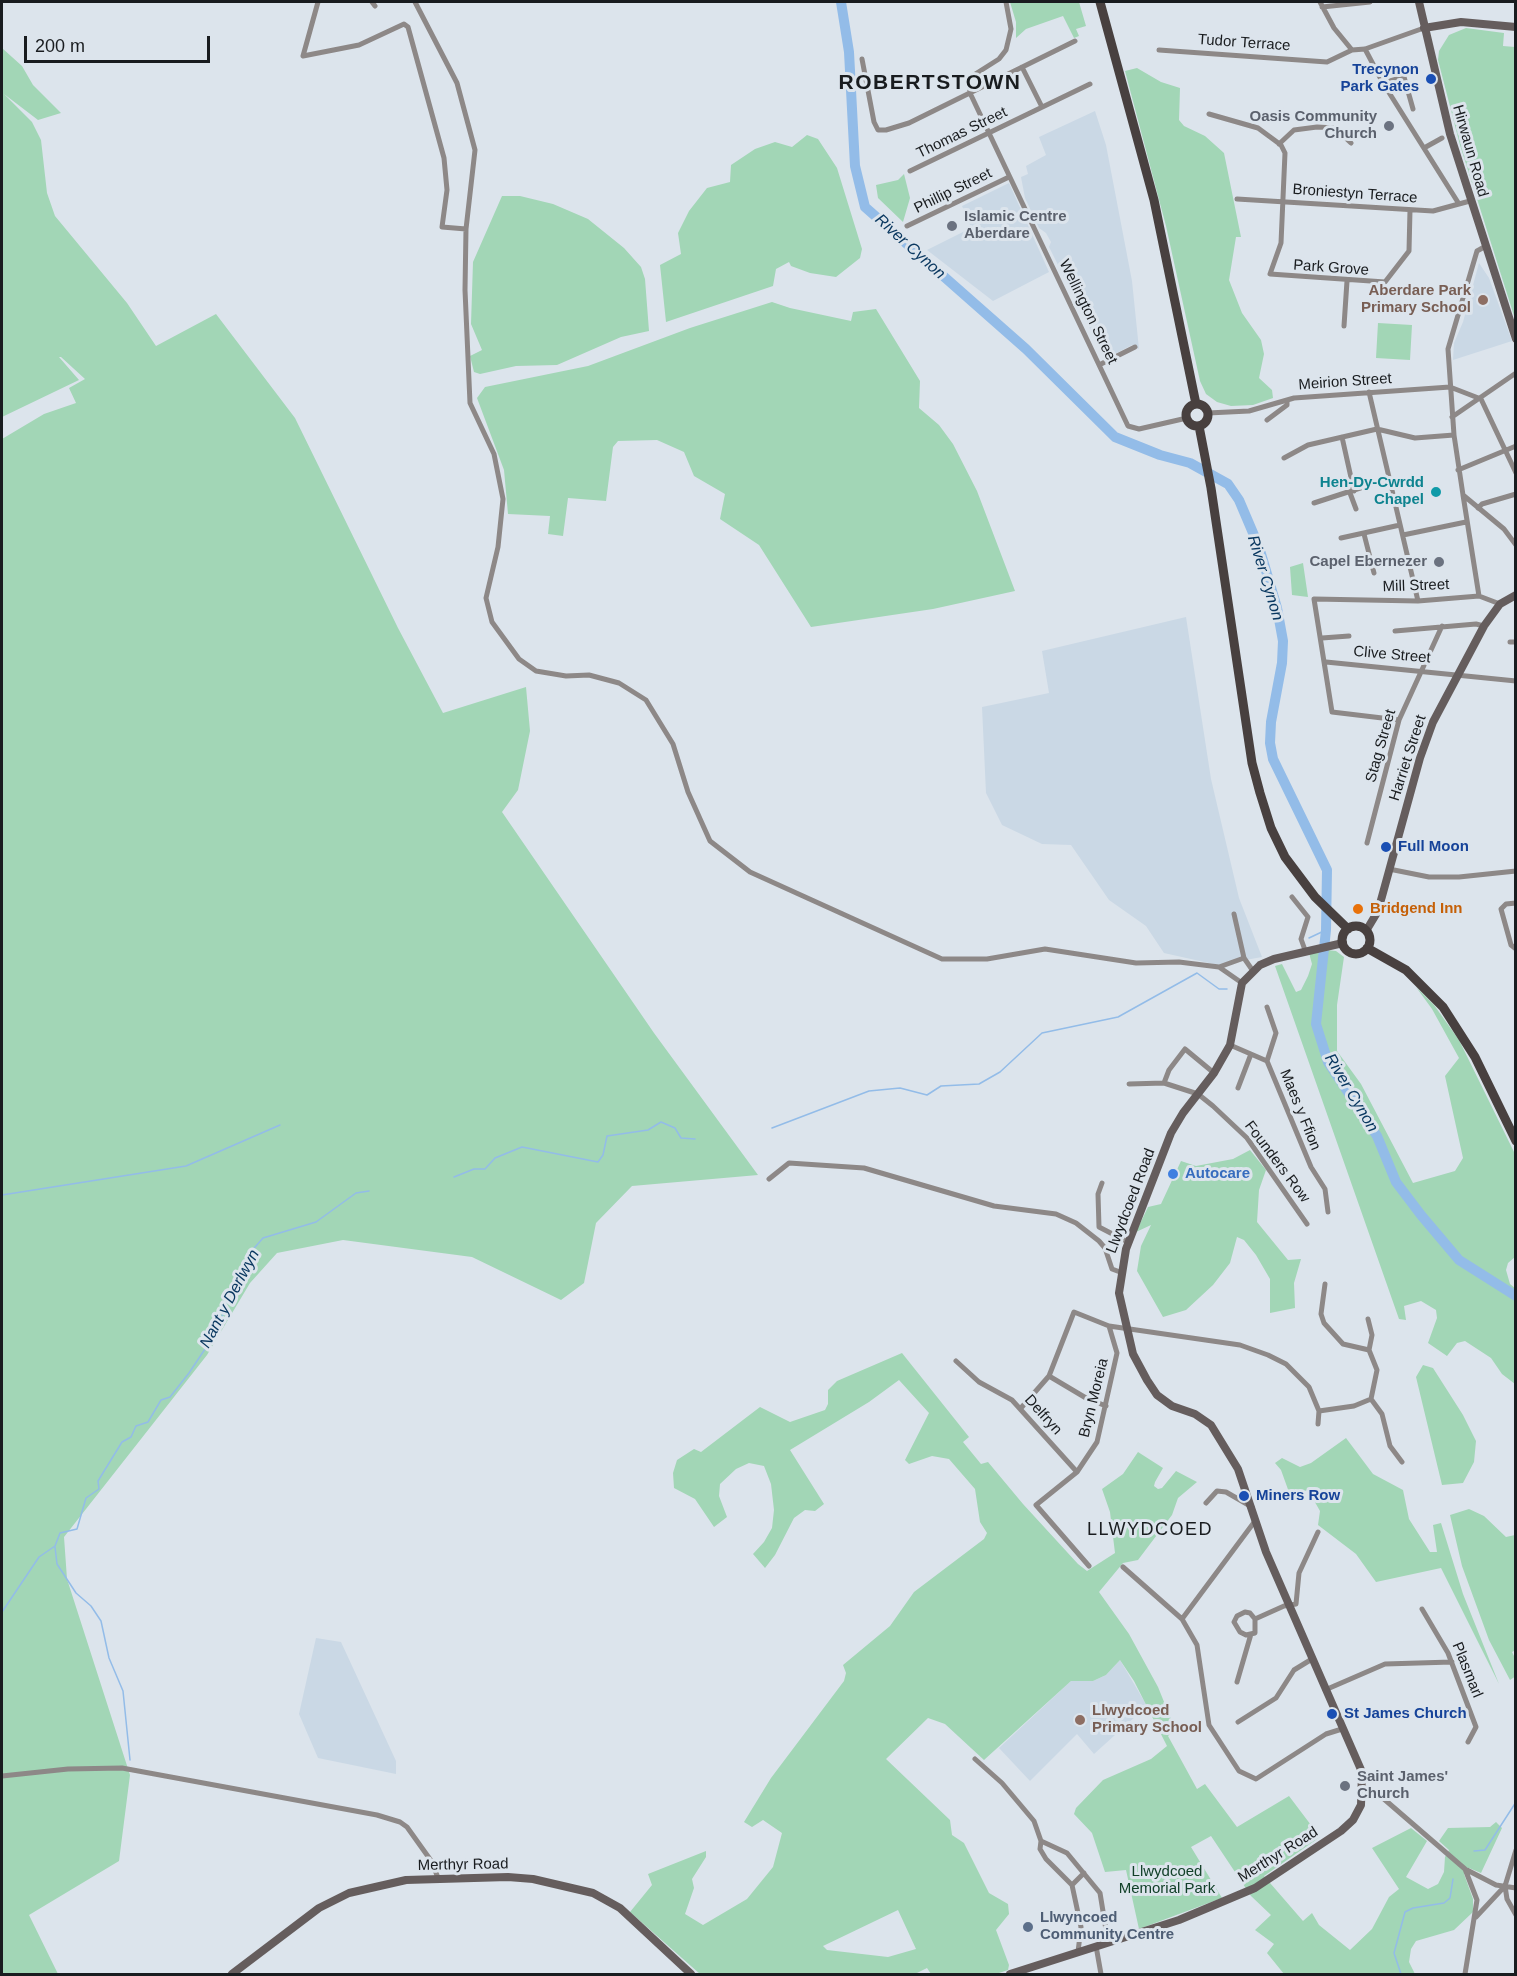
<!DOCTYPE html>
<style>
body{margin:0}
#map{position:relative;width:1517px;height:1976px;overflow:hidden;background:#dce4ec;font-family:Arial,sans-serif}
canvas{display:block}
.frame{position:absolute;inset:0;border:3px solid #191c1f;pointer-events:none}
.scale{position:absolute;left:24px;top:36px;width:186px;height:27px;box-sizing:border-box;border:3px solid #191c1f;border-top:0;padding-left:8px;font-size:18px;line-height:21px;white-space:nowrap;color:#191c1f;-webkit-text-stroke:4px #dce4ec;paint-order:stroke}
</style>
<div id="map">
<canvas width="1517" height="1976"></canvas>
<div class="frame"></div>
<div class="scale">200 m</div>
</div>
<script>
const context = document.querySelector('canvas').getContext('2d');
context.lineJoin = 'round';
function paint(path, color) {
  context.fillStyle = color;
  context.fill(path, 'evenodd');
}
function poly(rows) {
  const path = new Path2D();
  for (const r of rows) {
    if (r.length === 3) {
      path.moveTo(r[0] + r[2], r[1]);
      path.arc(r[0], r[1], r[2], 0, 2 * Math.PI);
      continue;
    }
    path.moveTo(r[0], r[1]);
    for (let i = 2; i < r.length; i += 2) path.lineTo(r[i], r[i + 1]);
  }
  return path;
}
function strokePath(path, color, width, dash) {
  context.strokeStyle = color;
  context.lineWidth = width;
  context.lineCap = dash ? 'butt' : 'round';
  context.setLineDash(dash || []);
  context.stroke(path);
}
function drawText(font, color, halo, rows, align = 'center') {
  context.font = font + ' Arial,sans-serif';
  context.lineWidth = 6;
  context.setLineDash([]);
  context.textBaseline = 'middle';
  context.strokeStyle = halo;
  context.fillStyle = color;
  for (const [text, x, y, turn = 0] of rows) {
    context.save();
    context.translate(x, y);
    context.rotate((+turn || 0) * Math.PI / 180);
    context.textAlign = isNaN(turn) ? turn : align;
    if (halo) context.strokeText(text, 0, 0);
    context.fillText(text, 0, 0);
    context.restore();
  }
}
paint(poly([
 [1095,111,1106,145,1132,281,1139,349,1132,345,1105,359,1049,247,1051,242,1046,233,1039,228,1025,198,1021,177,1028,174,1026,166,1046,155,1039,137],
 [1009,183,1049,272,993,301,927,250,965,231,970,233,973,232,962,206],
 [1479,263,1489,278,1512,341,1453,360,1454,343,1463,322],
 [1186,617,1211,779,1239,898,1262,957,1218,965,1164,953,1146,926,1109,900,1071,845,1042,844,1002,825,986,793,982,707,1049,693,1042,651],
 [316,1638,341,1642,396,1761,396,1774,318,1758,299,1714],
 [1120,1660,1147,1706,1094,1754,1077,1734,1030,1781,999,1748,1071,1681,1093,1681,1106,1675]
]), '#cad8e5');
paint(poly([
 [1010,2,1079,2,1086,26,1076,29,1079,36,1074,38,1063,16,1026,29,1016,38,1016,22],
 [1466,28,1504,33,1503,46,1515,47,1515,319,1460,145,1438,60,1439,51,1449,35],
 [2,48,22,66,33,85,61,113,38,120,4,94,32,122,41,140,47,193,55,216,127,303,156,346,216,314,295,418,398,628,443,713,526,687,530,731,518,790,502,812,654,1033,758,1175,632,1186,596,1223,584,1283,561,1300,472,1257,343,1240,277,1253,250,1283,207,1355,64,1537,67,1579,130,1775,119,1861,29,1915,58,1974,2,1974,2,439,44,414,76,403,69,388,85,379,61,357,59,357,79,380,2,417],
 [1137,68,1161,82,1180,88,1179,120,1184,126,1205,136,1224,153,1241,237,1236,237,1229,280,1242,313,1261,340,1264,354,1259,378,1272,390,1273,398,1253,405,1231,406,1217,402,1206,394,1200,381,1166,226,1125,71],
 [807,135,818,139,837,168,862,249,860,258,836,277,810,273,791,266,789,262,776,269,773,286,666,322,660,265,681,254,678,233,689,211,707,188,730,182,731,165,755,149,775,142,792,147],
 [904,174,910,198,903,222,878,198,876,185,898,180],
 [502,196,520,196,553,204,588,219,624,248,641,267,645,279,649,331,621,337,557,365,516,366,480,374,474,372,470,356,482,350,471,324,473,262],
 [772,302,790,308,851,321,853,312,876,309,920,381,919,408,939,425,953,444,977,491,1015,591,933,609,811,627,759,545,720,519,725,494,694,476,684,452,657,440,618,441,613,447,606,501,568,498,563,536,548,534,550,516,508,514,504,470,477,398,485,387,588,366,690,328],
 [1378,323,1412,325,1410,360,1376,358],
 [1303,563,1308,597,1292,595,1290,567],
 [1326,950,1336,951,1344,957,1337,1005,1337,1051,1361,1084,1413,1183,1455,1171,1463,1158,1445,1076,1459,1058,1432,1009,1416,987,1434,1005,1459,1040,1515,1154,1515,1257,1508,1263,1506,1270,1510,1284,1515,1288,1515,1384,1502,1374,1491,1358,1465,1341,1457,1343,1447,1356,1428,1343,1437,1318,1436,1310,1421,1301,1404,1306,1406,1320,1399,1319,1275,966,1282,964,1296,992,1301,990,1308,976,1312,964,1309,953],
 [1250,1150,1266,1170,1259,1190,1257,1222,1288,1260,1301,1259,1294,1283,1295,1308,1270,1313,1270,1279,1256,1255,1244,1240,1237,1237,1230,1263,1213,1285,1186,1310,1163,1317,1137,1271,1141,1246,1151,1225,1136,1232,1148,1207,1161,1204,1181,1161,1196,1166,1233,1159],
 [902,1353,969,1437,963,1442,981,1464,988,1462,1023,1504,1078,1564,1087,1571,1115,1553,1110,1512,1102,1489,1123,1474,1138,1452,1163,1468,1155,1482,1154,1486,1158,1489,1162,1488,1176,1471,1197,1482,1178,1498,1172,1515,1138,1560,1123,1563,1099,1592,1129,1634,1158,1687,1175,1729,1168,1736,1197,1789,1205,1784,1237,1827,1289,1796,1320,1837,1264,1876,1303,1921,1312,1913,1319,1925,1350,1950,1372,1929,1389,1897,1399,1889,1372,1848,1411,1828,1427,1841,1406,1877,1428,1889,1438,1884,1444,1872,1445,1857,1449,1850,1439,1841,1448,1828,1490,1827,1496,1822,1502,1828,1481,1873,1469,1868,1464,1874,1473,1899,1473,1912,1454,1930,1416,1941,1411,1949,1409,1962,1415,1974,1284,1974,1267,1953,1274,1944,1255,1930,1271,1915,1251,1896,1211,1836,1191,1847,1222,1898,1139,1929,1126,1870,1105,1872,1092,1833,1074,1814,1076,1808,1103,1780,1151,1759,1167,1746,1134,1681,1120,1660,1106,1675,1093,1681,1071,1681,984,1760,945,1724,928,1718,886,1759,950,1820,952,1835,964,1843,989,1893,1008,1904,1009,1914,996,1930,1009,1965,1008,1970,996,1974,931,1974,927,1968,915,1974,700,1974,630,1912,652,1885,648,1874,706,1851,706,1857,692,1879,694,1888,685,1914,703,1925,747,1899,773,1867,782,1833,763,1820,752,1827,744,1822,771,1778,844,1681,846,1673,843,1665,890,1626,914,1592,984,1539,987,1533,980,1522,975,1489,949,1459,932,1456,909,1464,905,1460,929,1413,899,1380,869,1402,790,1450,824,1504,815,1511,805,1510,794,1518,775,1555,765,1568,753,1554,764,1542,772,1528,774,1510,771,1484,764,1466,749,1463,736,1469,720,1484,719,1496,727,1517,714,1527,695,1499,674,1488,673,1473,677,1460,694,1449,701,1452,760,1407,790,1422,825,1410,828,1404,828,1390,837,1381],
 [898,1910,916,1949,888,1957,827,1950,823,1946],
 [1423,1365,1433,1368,1463,1415,1476,1441,1474,1462,1463,1483,1442,1485,1416,1377],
 [1346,1438,1373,1474,1403,1490,1409,1519,1430,1552,1437,1552,1433,1525,1441,1523,1463,1594,1499,1684,1441,1568,1376,1582,1356,1554,1318,1525,1320,1511,1308,1490,1290,1495,1281,1470,1275,1463,1282,1458,1300,1467,1311,1463],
 [1469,1509,1484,1516,1506,1537,1515,1535,1516,1650,1512,1652,1515,1658,1516,1676,1510,1680,1489,1640,1462,1566,1450,1515]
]), '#a2d6b6');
strokePath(poly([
 [1309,938,1326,930],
 [772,1128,869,1091,900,1088,927,1095,941,1086,979,1084,1000,1072,1042,1033,1118,1017,1197,973,1219,989,1227,989],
 [454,1177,474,1169,485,1169,495,1158,522,1147,598,1162,603,1155,607,1136,648,1130,661,1122,675,1128,681,1138,695,1139],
 [2,1195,186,1166,280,1125],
 [55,1547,57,1564,76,1593,91,1606,101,1621,109,1658,123,1691,130,1760],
 [2,1612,39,1557,55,1546,60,1533,77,1529,86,1498,99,1489,98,1481,122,1442,131,1437,136,1426,148,1422,161,1400,170,1397,189,1373,219,1328,228,1295,249,1254,263,1238,316,1222,356,1193,369,1191],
 [1474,1851,1485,1850,1516,1802],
 [1401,1974,1394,1953,1405,1912,1413,1908,1444,1903,1450,1898,1453,1879]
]), '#93bce8', 1.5);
strokePath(poly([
 [841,2,849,52,855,166,865,207,1026,349,1115,437,1160,455,1190,463,1228,484,1239,500,1259,547,1277,608,1283,641,1282,663,1271,722,1270,743,1273,759,1327,870,1326,930,1316,1024,1328,1062,1377,1136,1396,1182,1421,1215,1459,1260,1516,1296]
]), '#93bce8', 10);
strokePath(poly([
 [318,2,303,56,359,45,404,24,408,27,444,158,447,190,442,227,466,229],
 [372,2,375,6],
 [415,2,457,83,475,150,466,229,465,290,470,403,494,454,503,499,498,547,486,598,492,622,519,659,536,671,566,676,589,675,619,683,646,700,673,744,688,792,710,841,750,872,942,959,987,959,1045,949,1136,963,1179,962,1219,967,1242,983],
 [1006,2,1011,29,1006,50,999,59,969,78,970,93,1128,426,1139,429,1187,418],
 [1320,2,1334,28,1352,50],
 [1322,7,1370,2],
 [1365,49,1383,83,1459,204],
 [1159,50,1327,62,1352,50,1365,49,1424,28],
 [862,59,874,122,878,130,886,130,909,123,1075,41],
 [1022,67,1042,107],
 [1383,83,1404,77,1413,109],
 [1209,114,1258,128,1281,145,1285,153,1281,243,1270,274,1385,282,1409,251,1410,210],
 [1279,144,1294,130,1317,127,1335,128,1351,143],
 [1424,148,1442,138],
 [910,171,1090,84],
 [1237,199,1433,211,1470,201],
 [907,226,1009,177],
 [1486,246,1477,251,1448,349,1454,435,1463,495,1504,529,1516,545],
 [1344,326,1347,281],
 [1101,364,1135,347],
 [1369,392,1418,601],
 [1208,413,1249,411,1294,398,1450,387,1481,399,1516,473],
 [1452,417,1516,373],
 [1267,420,1287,405,1287,400],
 [1342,437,1354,491],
 [1284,458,1308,445,1377,429,1415,438,1454,435],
 [1458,470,1516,446],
 [1350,493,1356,509],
 [1463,495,1479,596],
 [1314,503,1388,479],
 [1478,508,1482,504,1516,494],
 [1364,534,1374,573],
 [1403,535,1466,522],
 [1341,538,1400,525],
 [1395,631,1476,624,1484,626],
 [1322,638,1349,636],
 [1510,642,1516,642],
 [1326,662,1516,681],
 [1399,720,1332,712,1314,599,1418,601,1479,596,1500,604],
 [1367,843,1399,720,1442,626],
 [1389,869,1429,877,1459,877,1516,871],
 [1292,897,1308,917,1301,939,1305,950],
 [1516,903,1506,904,1501,909,1511,945,1516,949],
 [1234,914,1244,958],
 [1219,967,1244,958,1253,971],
 [1267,1007,1276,1033,1267,1061,1311,1167,1325,1189,1328,1212],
 [1230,1045,1267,1061],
 [1164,1083,1169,1070,1185,1049,1214,1073],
 [1129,1084,1164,1083,1198,1094,1213,1106,1247,1138,1307,1224],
 [1238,1088,1251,1054],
 [769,1179,789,1163,864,1168,994,1206,1056,1214,1076,1223,1099,1241,1105,1248,1112,1269,1120,1272],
 [1102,1183,1098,1194,1099,1227,1128,1242],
 [1325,1284,1321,1314,1324,1323,1343,1344,1369,1350],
 [956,1361,979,1382,1012,1400,1077,1472],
 [1049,1376,1086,1398,1106,1406],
 [1371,1399,1382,1414,1390,1446,1402,1462],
 [1021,1408,1049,1376,1074,1312,1109,1326],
 [1319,1411,1354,1406,1371,1399,1377,1370,1369,1350,1372,1335,1368,1319],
 [1206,1503,1217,1491,1226,1492,1252,1507],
 [1089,1566,1036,1505,1077,1472,1097,1442,1117,1353,1109,1326,1240,1345,1268,1355,1286,1364,1309,1387,1319,1411,1318,1424],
 [1123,1567,1182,1619,1197,1645,1209,1725,1239,1771,1256,1779,1326,1734,1342,1729],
 [1422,1609,1448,1653,1476,1727,1468,1742],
 [1182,1619,1255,1521],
 [1255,1619,1250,1613,1245,1612,1237,1616,1234,1622,1240,1632,1246,1635,1255,1633,1255,1619,1284,1606,1296,1604,1299,1573,1318,1532],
 [1237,1682,1251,1634],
 [1325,1690,1385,1664,1452,1662],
 [1238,1722,1276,1698,1294,1670,1312,1659],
 [975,1759,1002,1783,1034,1821,1041,1841,1067,1853,1100,1893,1108,1942],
 [2,1776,68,1769,122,1768,377,1815,400,1822,407,1827,432,1862,438,1878],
 [1364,1787,1377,1793,1465,1869,1477,1900,1465,1974],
 [1041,1841,1040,1849,1046,1859,1072,1885,1081,1927,1078,1952],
 [1467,1870,1496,1885,1516,1888],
 [1072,1885,1084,1873],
 [1505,1886,1507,1899,1516,1915],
 [1476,1917,1505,1886,1516,1850],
 [1096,1946,1101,1974]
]), '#8d8887', 5);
strokePath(poly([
 [1419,2,1450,134,1516,339],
 [1424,28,1461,22,1516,27],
 [1366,931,1378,911,1420,758,1433,722,1484,626,1500,604,1516,595],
 [232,1974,319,1908,349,1893,406,1880,508,1877,533,1879,593,1893,620,1908,691,1974],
 [1010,1974,1179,1920,1255,1888,1341,1831,1353,1820,1361,1805,1362,1772,1266,1552,1238,1469,1211,1425,1195,1414,1172,1406,1157,1395,1147,1380,1133,1354,1119,1293,1126,1249,1171,1133,1183,1113,1214,1073,1230,1045,1242,983,1260,965,1274,959,1343,943]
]), '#655d5d', 8);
strokePath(poly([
 [1100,2,1154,200,1196,404],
 [1197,415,11],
 [1199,426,1211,488,1252,763,1260,793,1271,828,1285,857,1315,897,1348,929],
 [1356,940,14],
 [1367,948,1406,970,1443,1007,1475,1057,1516,1141]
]), '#48403f', 9);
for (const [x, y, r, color] of [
 [1431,79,6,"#1a4fb4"],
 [1389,126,6,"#6b7280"],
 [952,226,6,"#6b7280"],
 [1483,300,6,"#8d6e63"],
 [1436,492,6,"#0f9aa8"],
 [1439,562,6,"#6b7280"],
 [1386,847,6,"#1a4fb4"],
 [1358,909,6,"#e8710a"],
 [1173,1174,6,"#3f7fe0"],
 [1244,1496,6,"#1a4fb4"],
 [1332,1714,6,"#1a4fb4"],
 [1080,1720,6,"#8d6e63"],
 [1345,1786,6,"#6b7280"],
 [1028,1927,6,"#5c6f8a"]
]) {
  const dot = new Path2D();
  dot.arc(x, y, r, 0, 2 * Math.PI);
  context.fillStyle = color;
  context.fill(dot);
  strokePath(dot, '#dce4ec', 2);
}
drawText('15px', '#191c1f', '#dce4ec', [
 ["Tudor Terrace",1244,43,4],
 ["Thomas Street",962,133,-26],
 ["Hirwaun Road",1470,151,74],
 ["Phillip Street",953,191,-26],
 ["Broniestyn Terrace",1355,194,4],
 ["Park Grove",1331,268,4],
 ["Wellington Street",1088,312,64],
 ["Meirion Street",1345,382,-4],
 ["Mill Street",1416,586,-2],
 ["Clive Street",1392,655,5],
 ["Stag Street",1381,746,-74],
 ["Harriet Street",1408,758,-72],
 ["Maes y Ffion",1300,1110,68],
 ["Founders Row",1277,1162,53],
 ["Llwydcoed Road",1131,1201,-69],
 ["Bryn Moreia",1094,1398,-76],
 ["Delfryn",1043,1415,48],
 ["Plasmarl",1467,1670,68],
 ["Merthyr Road",1278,1855,-32],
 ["Merthyr Road",463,1865,-1]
]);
drawText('bold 15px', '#164399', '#dce4ec', [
 ["Trecynon",1419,70,"right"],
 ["Park Gates",1419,87,"right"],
 ["Full Moon",1398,847],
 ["Miners Row",1256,1496],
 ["St James Church",1344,1714]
], 'left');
drawText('bold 15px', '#5b616d', '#dce4ec', [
 ["Oasis Community",1377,117],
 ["Church",1377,134],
 ["Islamic Centre",964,217,"left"],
 ["Aberdare",964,234,"left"],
 ["Capel Ebernezer",1427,562],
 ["Saint James'",1357,1777,"left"],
 ["Church",1357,1794,"left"]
], 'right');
drawText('bold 15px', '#785e54', '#dce4ec', [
 ["Aberdare Park",1471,291],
 ["Primary School",1471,308],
 ["Llwydcoed",1092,1711,"left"],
 ["Primary School",1092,1728,"left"]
], 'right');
drawText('bold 15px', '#0d838f', '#dce4ec', [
 ["Hen-Dy-Cwrdd",1424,483],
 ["Chapel",1424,500]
], 'right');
drawText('bold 15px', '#c56008', '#dce4ec', [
 ["Bridgend Inn",1370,909]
], 'left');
drawText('bold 15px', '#366cbe', '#dce4ec', [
 ["Autocare",1185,1174]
], 'left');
drawText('15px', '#124029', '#dce4ec', [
 ["Llwydcoed",1167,1872],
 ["Memorial Park",1167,1889]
]);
drawText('bold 15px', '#4e5e75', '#dce4ec', [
 ["Llwyncoed",1040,1918],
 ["Community Centre",1040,1935]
], 'left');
drawText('italic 16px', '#0a3860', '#dce4ec', [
 ["River Cynon",910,247,42],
 ["River Cynon",1265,578,73],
 ["River Cynon",1351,1093,59],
 ["Nant y Derlwyn",230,1299,-62]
]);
context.letterSpacing = '1.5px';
drawText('18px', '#191c1f', '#dce4ec', [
 ["LLWYDCOED",1150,1530]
]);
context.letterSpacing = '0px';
context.letterSpacing = '1.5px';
drawText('bold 21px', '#191c1f', '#dce4ec', [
 ["ROBERTSTOWN",930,83]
]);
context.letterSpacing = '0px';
</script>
